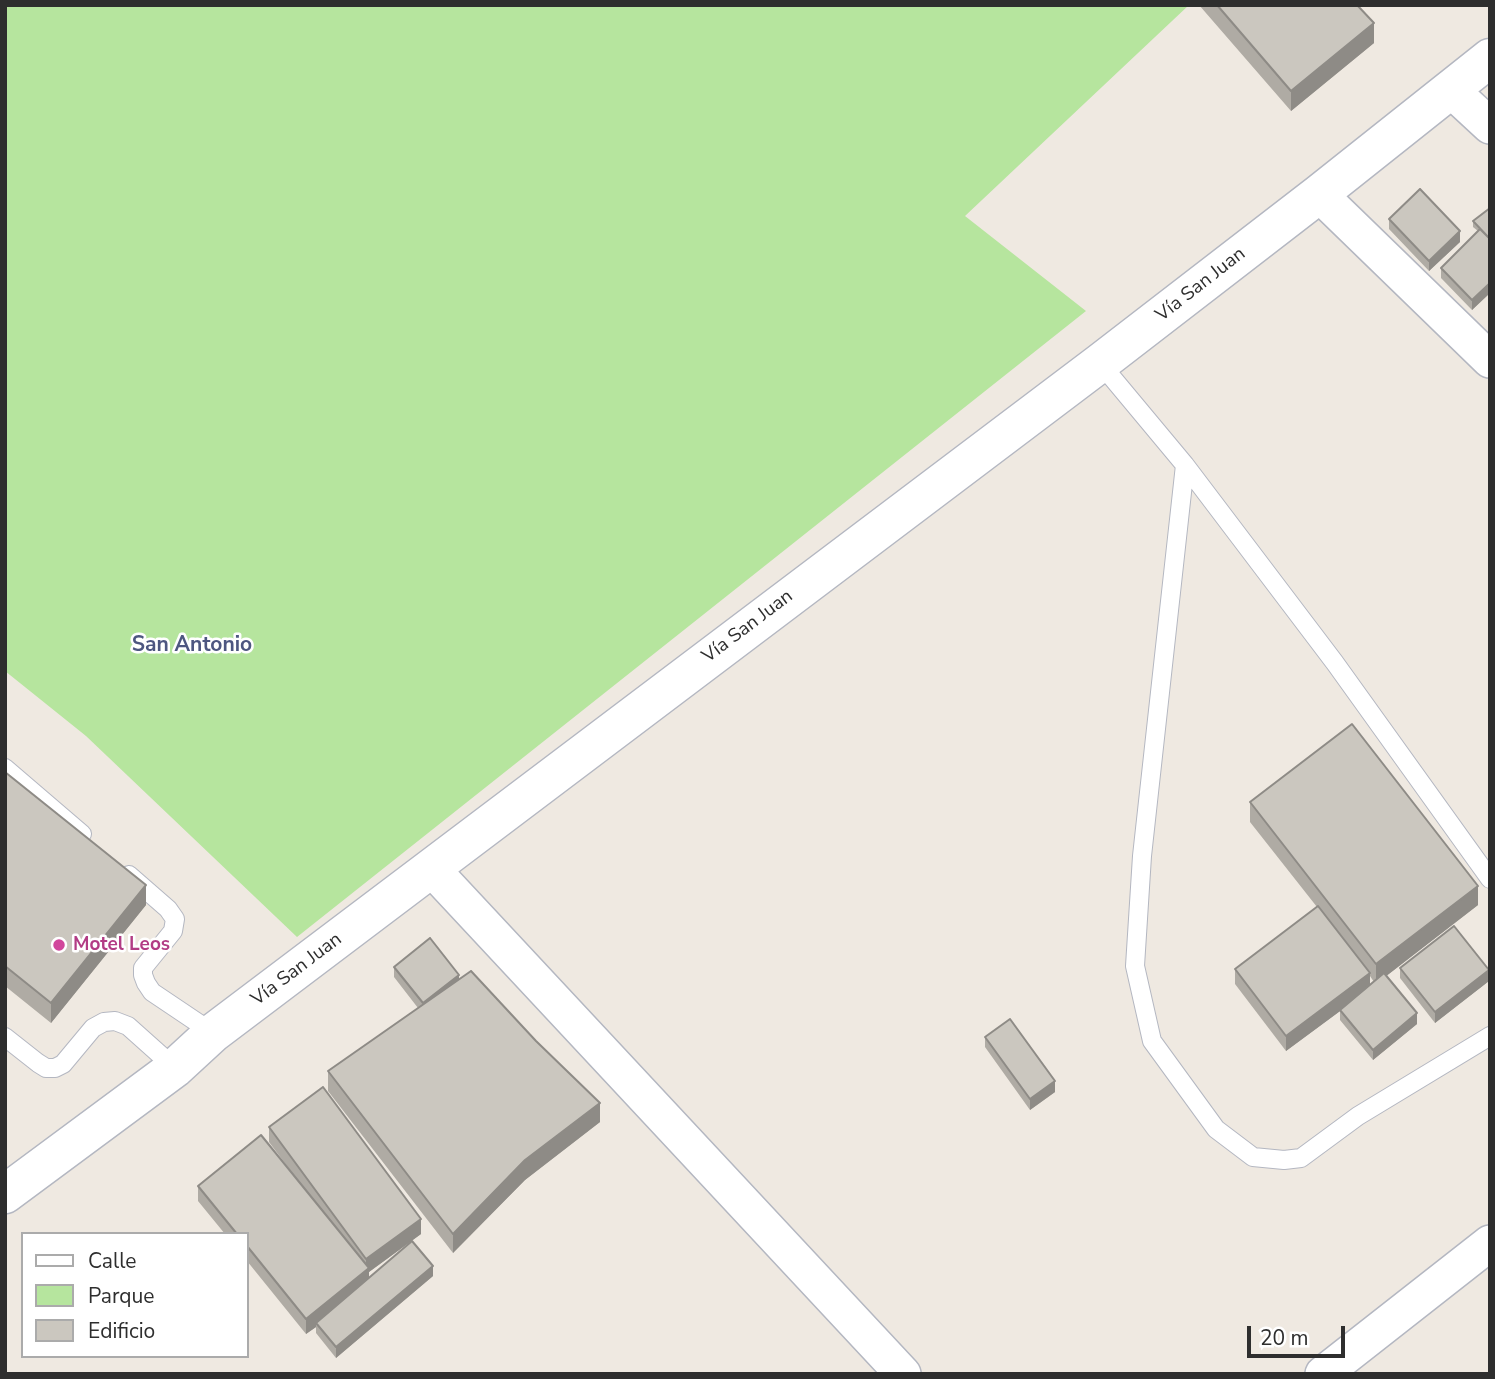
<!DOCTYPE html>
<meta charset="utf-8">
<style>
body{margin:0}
#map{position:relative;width:1495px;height:1379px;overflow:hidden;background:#efe9e1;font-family:"Nunito Sans",sans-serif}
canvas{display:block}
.frame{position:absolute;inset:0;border:7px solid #2e2e2e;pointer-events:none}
.legend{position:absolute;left:21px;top:1232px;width:228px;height:126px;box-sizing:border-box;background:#fff;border:2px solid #ababab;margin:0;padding:9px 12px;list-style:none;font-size:21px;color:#2e2e2e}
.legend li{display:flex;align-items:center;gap:14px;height:35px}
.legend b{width:35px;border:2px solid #ababab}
.scale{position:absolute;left:1247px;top:1326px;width:98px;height:32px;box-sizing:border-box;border:4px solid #2e2e2e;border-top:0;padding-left:9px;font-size:21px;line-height:24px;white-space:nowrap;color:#2e2e2e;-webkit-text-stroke:5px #fff;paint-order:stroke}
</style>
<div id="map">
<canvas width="1495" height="1379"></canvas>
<div class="frame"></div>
<ul class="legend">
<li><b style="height:9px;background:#fff"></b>Calle</li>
<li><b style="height:19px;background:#b6e59e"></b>Parque</li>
<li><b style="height:19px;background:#cbc7bf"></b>Edificio</li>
</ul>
<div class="scale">20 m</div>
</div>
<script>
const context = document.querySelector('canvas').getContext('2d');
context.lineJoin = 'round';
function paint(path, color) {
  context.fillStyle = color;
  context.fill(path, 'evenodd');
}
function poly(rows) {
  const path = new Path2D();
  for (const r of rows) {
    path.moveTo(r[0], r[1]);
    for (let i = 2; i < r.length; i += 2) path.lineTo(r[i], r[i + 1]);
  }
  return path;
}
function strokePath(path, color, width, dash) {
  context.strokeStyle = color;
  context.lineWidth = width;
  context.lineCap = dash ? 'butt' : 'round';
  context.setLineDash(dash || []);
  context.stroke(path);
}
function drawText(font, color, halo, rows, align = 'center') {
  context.font = font + ' "Nunito Sans",sans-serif';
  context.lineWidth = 5;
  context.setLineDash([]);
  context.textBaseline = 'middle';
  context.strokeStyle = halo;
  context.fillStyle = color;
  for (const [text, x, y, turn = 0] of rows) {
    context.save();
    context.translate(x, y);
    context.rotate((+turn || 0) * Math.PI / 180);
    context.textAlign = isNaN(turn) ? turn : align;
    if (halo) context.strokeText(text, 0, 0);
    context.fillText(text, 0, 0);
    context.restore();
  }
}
paint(poly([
 [5,5,1189,5,965,216,1086,311,297,937,86,736,5,671]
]), '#b6e59e');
const service = poly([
 [1100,363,1185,465,1335,663,1490,879],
 [1185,465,1142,856,1135,966,1152,1041,1216,1129,1253,1157,1284,1160,1301,1158,1358,1116,1490,1036],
 [5,768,82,834],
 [129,875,168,909,175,919,173,931,143,968,143,975,146,983,152,992,213,1033],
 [5,1037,38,1063,46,1068,55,1068,63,1064,93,1028,104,1022,115,1021,128,1026,175,1068]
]);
const minor = poly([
 [1450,89,1490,126],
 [1319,194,1490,360],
 [431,868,903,1374],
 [1323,1374,1490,1243]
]);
const tertiary = poly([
 [5,1194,175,1068,213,1033,1100,363,1319,194,1490,58]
]);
strokePath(service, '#b4b7c1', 20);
strokePath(minor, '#b4b7c1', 38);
strokePath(tertiary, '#b4b7c1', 41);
strokePath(service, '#fff', 18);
strokePath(minor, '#fff', 35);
strokePath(tertiary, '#fff', 38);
paint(poly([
 [1199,5,1357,5,1374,43,1291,111],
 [1490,208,1490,293,1472,310,1441,278,1441,268,1478,231,1473,227,1473,221],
 [1389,219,1460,242,1429,271,1389,229],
 [5,772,146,905,51,1023,5,986],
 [1250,802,1478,905,1386,976,1417,1024,1373,1060,1340,1020,1340,1011,1286,1051,1235,984,1235,969,1317,907,1250,822],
 [1370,976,1374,982,1370,986],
 [394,967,459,979,600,1122,525,1180,453,1253,328,1091,328,1071,418,1008,394,977],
 [1400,968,1489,981,1435,1023,1400,978],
 [985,1037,1055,1092,1030,1110,985,1047],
 [269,1127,421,1234,369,1272,369,1278,433,1276,336,1358,316,1333,316,1327,306,1334,247,1261,247,1234,225,1234,198,1201,198,1186,296,1178,269,1142]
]), '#afaba4');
paint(poly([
 [1374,23,1374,43,1291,111,1291,91],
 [1460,231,1460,242,1429,271,1429,261],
 [1490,283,1490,293,1472,310,1472,300],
 [146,885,146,905,51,1023,51,1003],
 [1478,886,1478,905,1376,984,1376,964],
 [1489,970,1489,981,1435,1023,1435,1012],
 [1370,973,1370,989,1286,1051,1286,1036],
 [459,975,459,985,423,1013,423,1003],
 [1417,1013,1417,1024,1373,1060,1373,1050],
 [1055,1081,1055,1092,1030,1110,1030,1099],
 [600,1103,600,1122,525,1180,453,1253,453,1234,525,1160],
 [421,1219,421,1234,369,1272,369,1284,316,1323,316,1327,306,1334,306,1319,366,1270,366,1259],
 [433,1266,433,1276,336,1358,336,1347]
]), '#8e8b86');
const building = poly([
 [1217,5,1357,5,1374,23,1291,91,1217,5],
 [1420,189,1460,231,1429,261,1389,219,1420,189],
 [1490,208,1490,239,1473,221,1490,208],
 [1480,229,1490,239,1490,283,1472,300,1441,268,1480,229],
 [1352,724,1478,886,1376,964,1250,802,1352,724],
 [5,772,146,885,51,1003,5,966,5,772],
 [1318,906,1370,973,1286,1036,1235,969,1318,906],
 [1454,926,1489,970,1435,1012,1400,968,1454,926],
 [430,938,459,975,423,1003,394,967,430,938],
 [471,971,536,1041,600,1103,525,1160,453,1234,328,1071,471,971],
 [1384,973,1417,1013,1373,1050,1340,1010,1384,973],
 [1010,1019,1055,1081,1030,1099,985,1037,1010,1019],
 [323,1087,421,1219,366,1259,269,1127,323,1087],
 [261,1135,369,1268,306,1319,247,1246,247,1234,237,1234,198,1186,261,1135],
 [412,1241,433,1266,336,1347,316,1323,412,1241]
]);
paint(building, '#cbc7bf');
strokePath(building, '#8e8b86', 2);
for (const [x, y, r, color] of [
 [59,945,7,"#d1479c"]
]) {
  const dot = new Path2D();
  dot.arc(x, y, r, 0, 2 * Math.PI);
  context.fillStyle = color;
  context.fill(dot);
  strokePath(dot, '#fff', 2.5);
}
drawText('19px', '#2e2e2e', '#fff', [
 ["Vía San Juan",1201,285,-38],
 ["Vía San Juan",748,627,-37],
 ["Vía San Juan",297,970,-37]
]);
drawText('bold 19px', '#b23c85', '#fff', [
 ["Motel Leos",73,945]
], 'left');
drawText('bold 21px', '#4d5680', '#fff', [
 ["San Antonio",192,646]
]);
</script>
